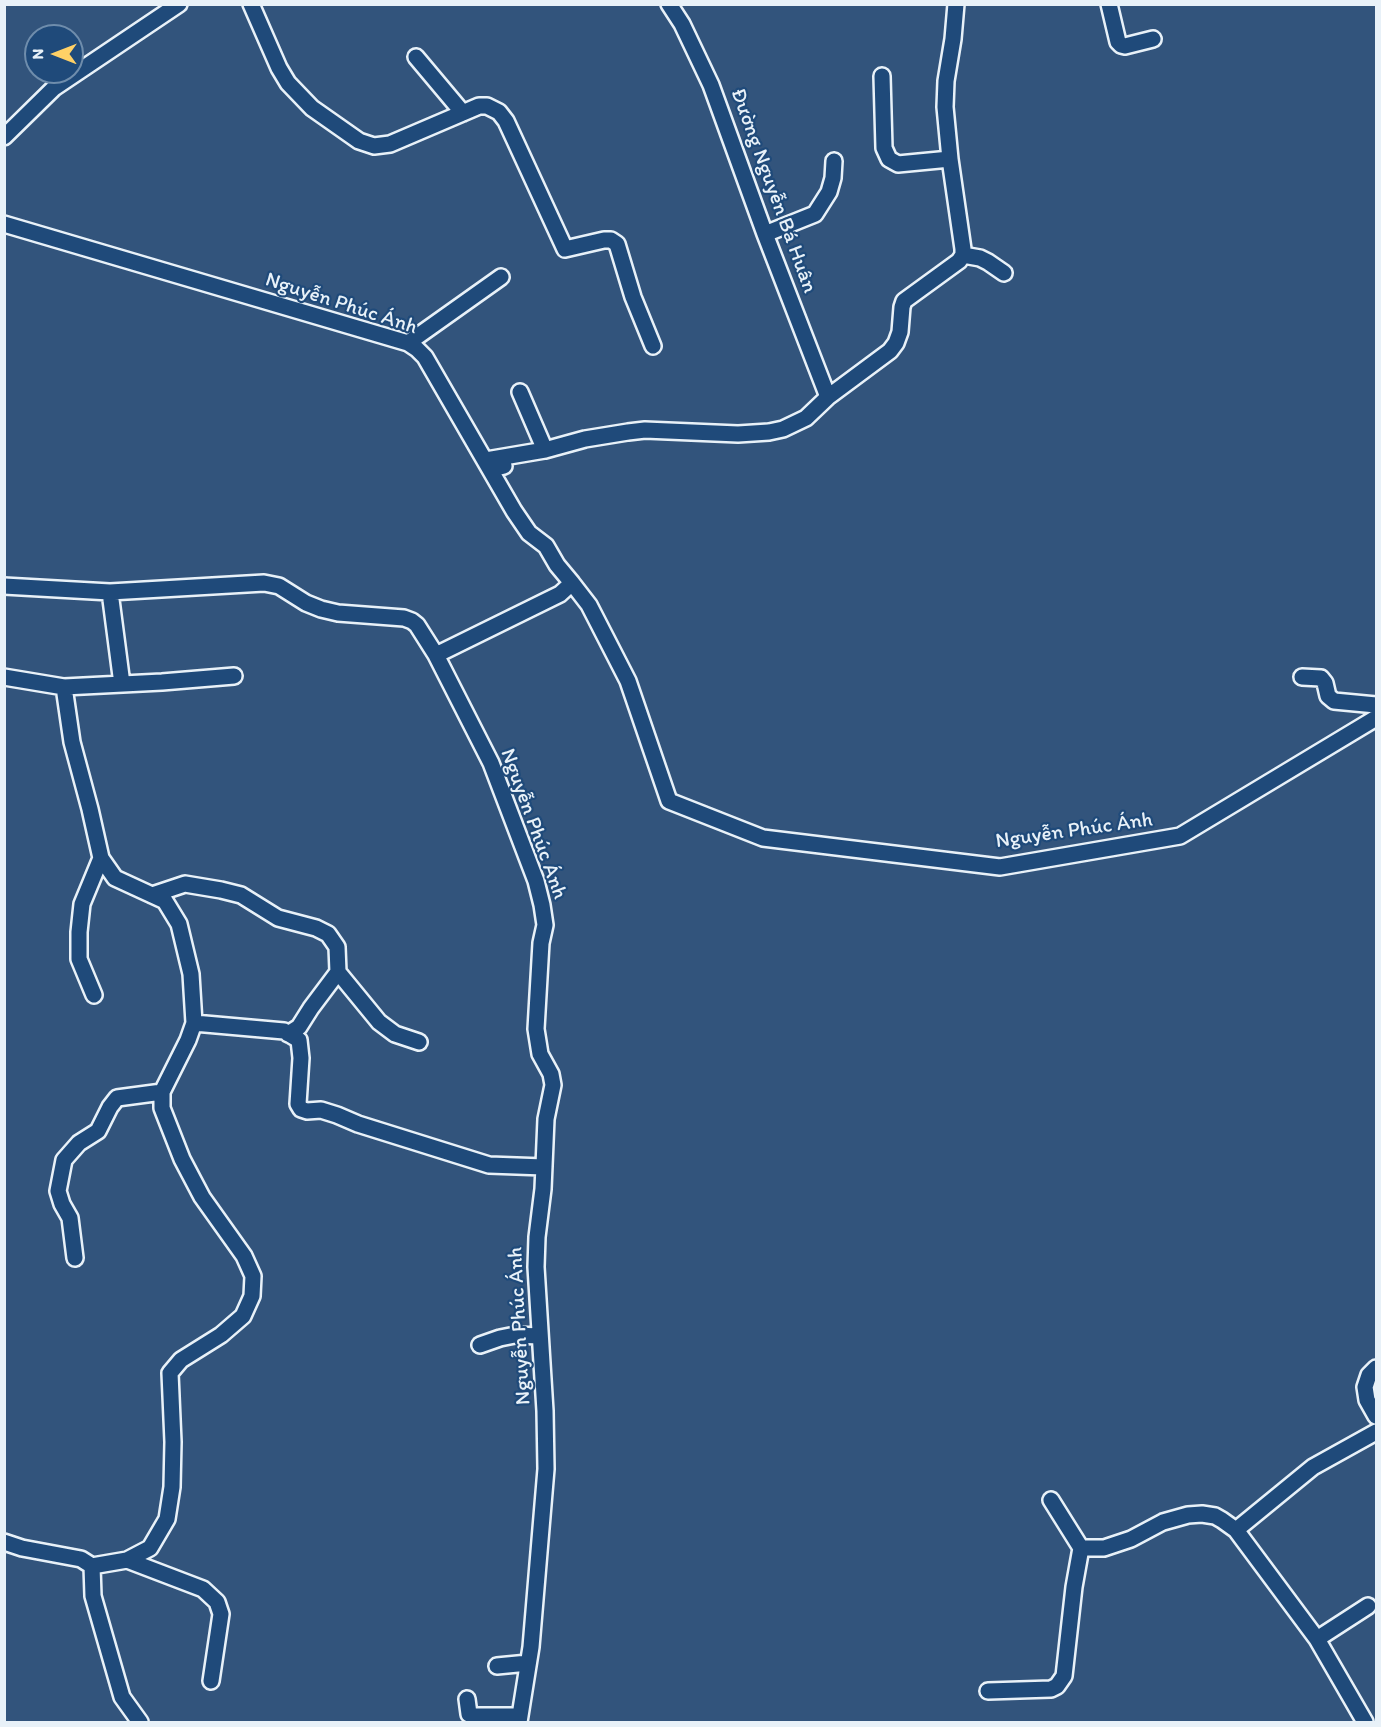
<!DOCTYPE html>
<meta charset="utf-8">
<style>
body{margin:0}
#map{position:relative;width:1381px;height:1727px;overflow:hidden;background:#32547c;font-family:Itim,sans-serif}
canvas{display:block}
.frame{position:absolute;inset:0;border:6px solid #e8f1f8;pointer-events:none}
.north{position:absolute;left:24px;top:24px;width:60px;height:60px;box-sizing:border-box;background:#1f4a7a;border:2px solid #6f8dac;border-radius:50%;rotate:270deg;font-size:16px;font-weight:700;line-height:24px;text-align:center;color:#e8f1f8}
.north::after{content:'';display:block;margin:auto;width:21px;height:27px;background:#ffd166;clip-path:polygon(50% 0,100% 100%,50% 72%,0 100%)}
</style>
<div id="map">
<canvas width="1381" height="1727"></canvas>
<div class="frame"></div>
<div class="north">N</div>
</div>
<script>
const context = document.querySelector('canvas').getContext('2d');
context.lineJoin = 'round';
function poly(rows) {
  const path = new Path2D();
  for (const r of rows) {
    path.moveTo(r[0], r[1]);
    for (let i = 2; i < r.length; i += 2) path.lineTo(r[i], r[i + 1]);
  }
  return path;
}
function strokePath(path, color, width, dash) {
  context.strokeStyle = color;
  context.lineWidth = width;
  context.lineCap = dash ? 'butt' : 'round';
  context.setLineDash(dash || []);
  context.stroke(path);
}
function drawText(font, color, halo, rows, align = 'center') {
  context.font = font + ' Itim,sans-serif';
  context.lineWidth = 4.5;
  context.setLineDash([]);
  context.textBaseline = 'middle';
  context.strokeStyle = halo;
  context.fillStyle = color;
  for (const [text, x, y, turn = 0] of rows) {
    context.save();
    context.translate(x, y);
    context.rotate((+turn || 0) * Math.PI / 180);
    context.textAlign = isNaN(turn) ? turn : align;
    if (halo) context.strokeText(text, 0, 0);
    context.fillText(text, 0, 0);
    context.restore();
  }
}
const minor = poly([
 [251,4,279,68,288,83,312,108,359,141,374,146,390,144,479,106,487,106,499,112,506,121,565,249,604,240,611,240,617,244,633,297,653,346],
 [669,4,682,24,711,85,765,234,828,397],
 [1109,4,1118,42,1121,45,1125,46,1153,39],
 [416,57,463,113],
 [882,76,884,148,889,159,898,164,950,159],
 [4,137,54,88,179,4],
 [4,224,408,343,417,349,425,357,514,511,529,533,546,546,557,565,572,583,560,594,436,655],
 [765,234,815,214,829,192,833,178,834,161],
 [963,255,980,258,988,262,1004,273],
 [408,343,501,277],
 [520,392,545,450],
 [486,460,494,466,500,467,504,466,486,460,545,450,585,439,628,432,645,430,738,434,769,432,783,429,806,418,828,397,890,351,896,343,900,332,902,307,904,301,959,261,963,255,963,249,950,159,945,107,946,81,953,39,956,4],
 [572,583,589,605,628,681,669,801,763,838,1000,867,1180,836,1376,718],
 [4,586,110,592,264,583,279,586,306,603,321,609,338,613,404,618,412,621,417,625,436,655,491,763,536,881,542,905,545,925,541,943,536,1029,540,1054,551,1074,553,1085,546,1119,543,1189,537,1237,536,1267,545,1411,546,1469,531,1647,519,1722],
 [110,592,122,684],
 [4,677,64,687,162,682,234,676],
 [1302,677,1321,678,1325,683,1328,696,1334,701,1376,705],
 [64,687,72,742,90,809,101,858,115,878,165,901,179,924,191,974,194,1023,188,1040,162,1092,162,1108,182,1159,202,1197,244,1256,253,1276,252,1296,243,1316,221,1335,181,1360,170,1373,173,1442,172,1487,167,1519,150,1548,127,1560,92,1566],
 [152,895,185,884,221,890,241,895,278,918,316,928,328,934,337,947,338,972,379,1022,395,1034,419,1042],
 [94,995,79,959,79,932,82,904,101,858],
 [194,1023,284,1031,299,1040,301,1058,298,1104,301,1109,307,1111,321,1110,337,1115,358,1124,489,1165,544,1167],
 [288,1034,299,1027,311,1008,338,972],
 [75,1258,70,1218,62,1204,58,1191,64,1160,79,1143,98,1131,110,1107,117,1098,162,1092],
 [480,1345,500,1338,515,1335,540,1336],
 [1376,1368,1369,1375,1365,1387,1367,1400,1376,1416],
 [1051,1500,1081,1548,1104,1548,1131,1539,1163,1522,1188,1515,1202,1514,1215,1516,1222,1520,1236,1530,1317,1639,1365,1722],
 [1236,1530,1313,1467,1376,1432],
 [4,1542,22,1548,81,1559,92,1566,93,1596,122,1697,140,1722],
 [127,1560,203,1589,217,1602,221,1614,211,1681],
 [1317,1639,1368,1606],
 [497,1666,528,1663],
 [988,1691,1051,1689,1057,1686,1064,1676,1074,1587,1081,1548],
 [467,1699,469,1714,474,1716,520,1716]
]);
strokePath(minor, '#e8f1f8', 20);
strokePath(minor, '#1f4a7a', 15);
drawText('21px', '#e8f1f8', '#1f4a7a', [
 ["Đường Nguyễn Bá Huân",773,191,70],
 ["Nguyễn Phúc Ánh",341,304,18],
 ["Nguyễn Phúc Ánh",533,824,70],
 ["Nguyễn Phúc Ánh",1074,831,-8],
 ["Nguyễn Phúc Ánh",520,1326,-93]
]);
</script>
